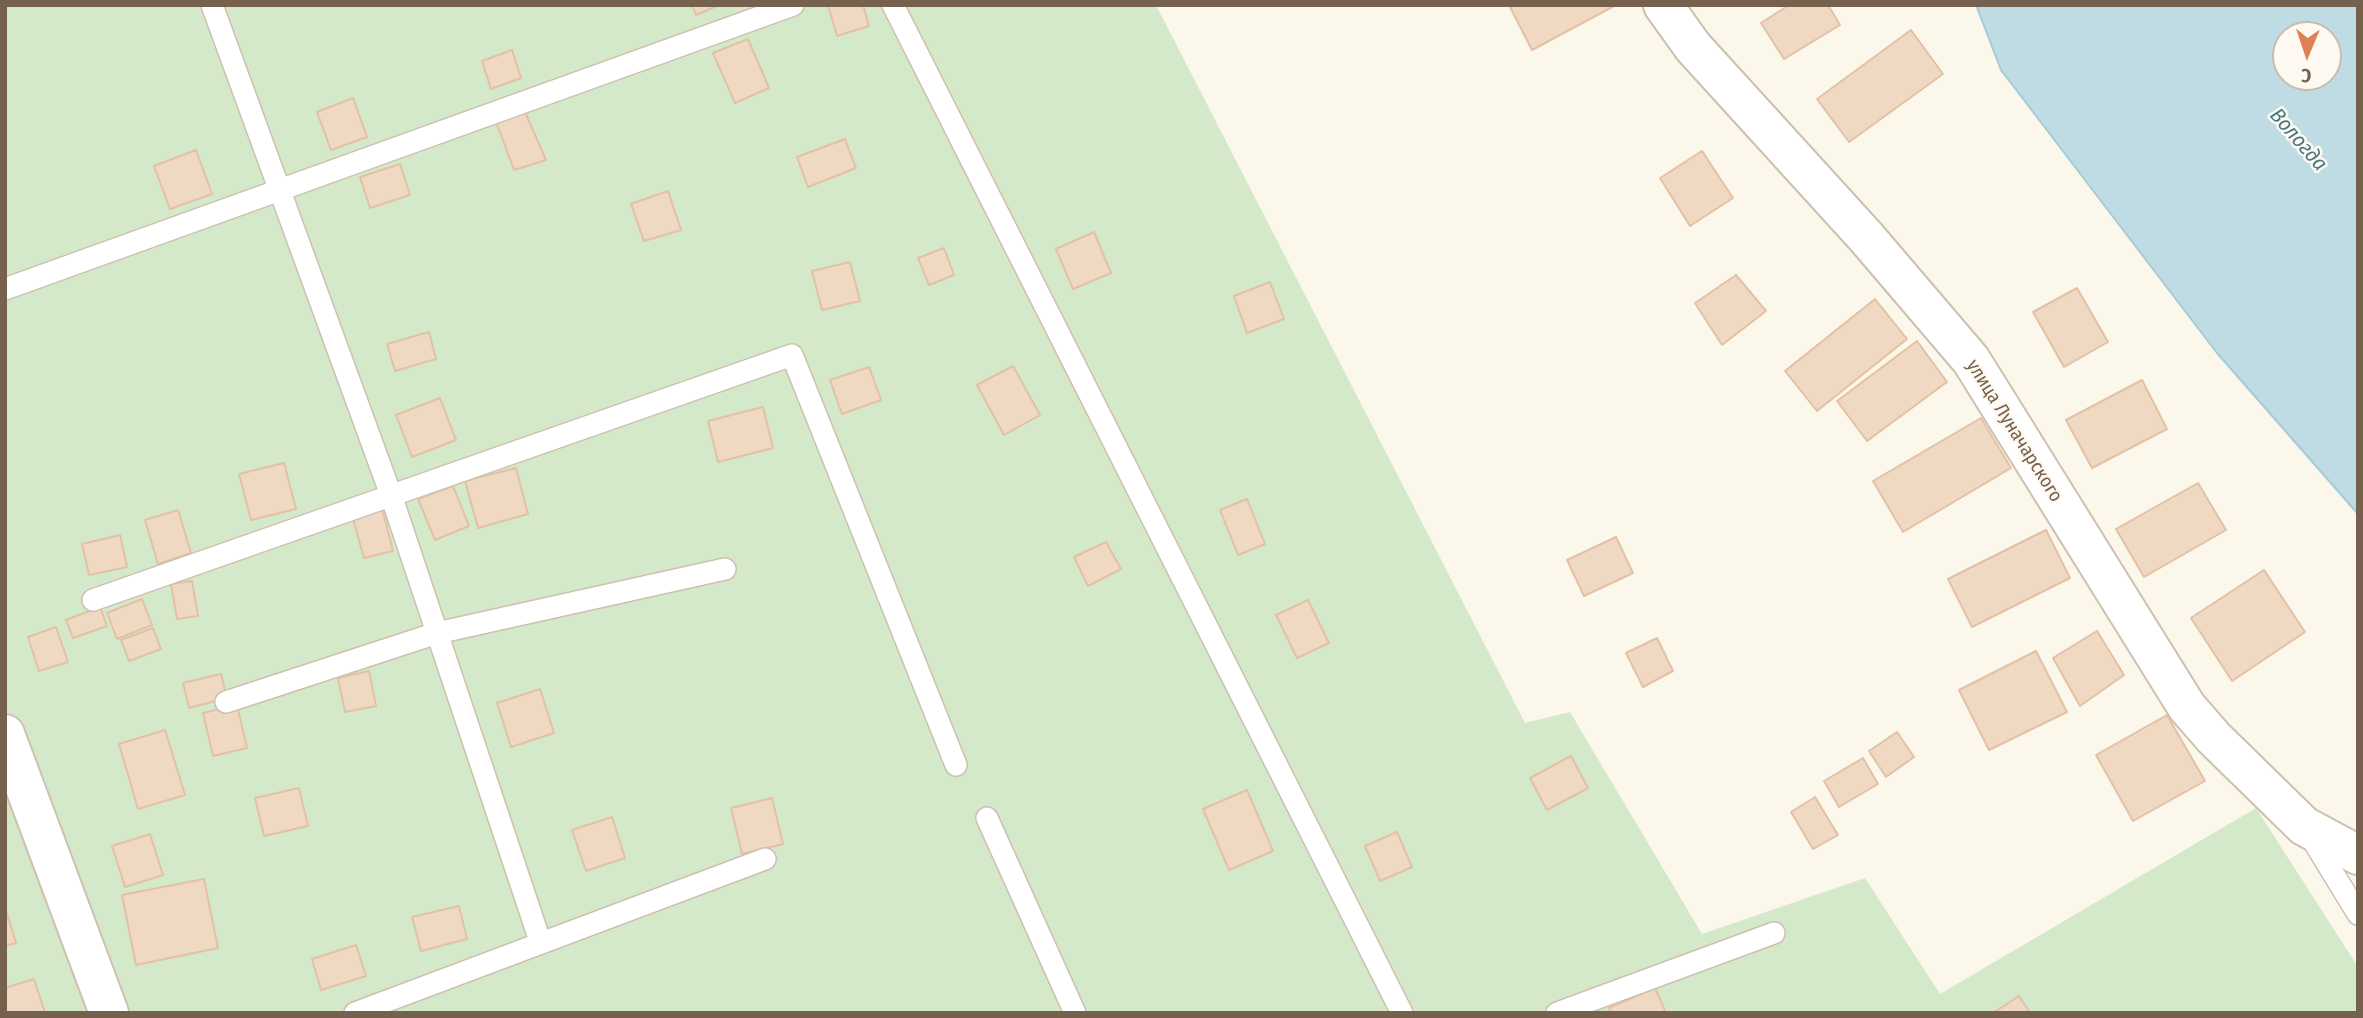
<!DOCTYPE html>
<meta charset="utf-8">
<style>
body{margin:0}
#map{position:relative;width:2363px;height:1018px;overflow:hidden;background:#fcf7eb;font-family:"Fira Sans Condensed",sans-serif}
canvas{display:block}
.frame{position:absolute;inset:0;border:7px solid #76604e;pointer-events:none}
.north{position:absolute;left:2272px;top:21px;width:70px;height:70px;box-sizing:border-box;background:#fefaf1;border:2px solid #c8bcb0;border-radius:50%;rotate:182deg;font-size:19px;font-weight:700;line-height:28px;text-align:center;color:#76604e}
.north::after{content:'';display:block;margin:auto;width:24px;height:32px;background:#df8057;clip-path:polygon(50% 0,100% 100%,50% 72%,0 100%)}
</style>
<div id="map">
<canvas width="2363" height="1018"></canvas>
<div class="frame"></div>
<div class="north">С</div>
</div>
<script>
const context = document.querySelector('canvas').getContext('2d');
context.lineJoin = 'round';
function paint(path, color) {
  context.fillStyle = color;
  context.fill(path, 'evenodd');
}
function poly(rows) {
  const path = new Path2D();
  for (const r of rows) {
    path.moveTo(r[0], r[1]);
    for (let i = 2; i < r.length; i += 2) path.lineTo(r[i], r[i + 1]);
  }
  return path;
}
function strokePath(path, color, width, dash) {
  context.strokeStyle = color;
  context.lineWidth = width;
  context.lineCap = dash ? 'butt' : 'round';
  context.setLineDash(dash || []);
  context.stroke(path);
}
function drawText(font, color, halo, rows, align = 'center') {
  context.font = font + ' "Fira Sans Condensed",sans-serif';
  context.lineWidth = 5;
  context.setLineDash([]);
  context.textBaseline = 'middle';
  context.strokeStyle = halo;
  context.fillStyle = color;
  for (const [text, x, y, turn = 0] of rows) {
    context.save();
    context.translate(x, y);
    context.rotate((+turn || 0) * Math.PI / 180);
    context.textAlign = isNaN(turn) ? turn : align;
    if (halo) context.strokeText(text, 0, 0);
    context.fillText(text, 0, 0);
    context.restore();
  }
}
paint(poly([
 [5,5,1156,5,1525,723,1570,712,1702,934,1865,878,1940,994,2256,808,2358,967,2358,1013,5,1013]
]), '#d3e9c9');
const water = poly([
 [1976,5,2358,5,2358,514,2217,353,2001,70,1976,5],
 [2286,35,2328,35,2328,77,2286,77,2286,35]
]);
paint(water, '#bfdce5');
strokePath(water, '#a6cbd6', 2);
const building = poly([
 [692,5,719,5,696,15,692,5],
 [828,5,863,5,869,26,837,36,828,5],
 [1509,5,1616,5,1532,50,1509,5],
 [1789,5,1828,5,1840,25,1784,59,1761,23,1789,5],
 [1911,30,1943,74,1849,142,1817,99,1911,30],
 [748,39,769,88,735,103,713,53,748,39],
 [512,50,521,78,491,89,482,61,512,50],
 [353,98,367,137,331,150,317,112,353,98],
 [525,112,546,160,514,170,496,122,525,112],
 [845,139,856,168,808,187,797,157,845,139],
 [196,150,212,194,170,209,154,166,196,150],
 [1702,151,1733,198,1690,226,1660,178,1702,151],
 [400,164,410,195,370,208,360,177,400,164],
 [668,191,681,230,644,241,631,204,668,191],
 [1094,232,1111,273,1073,289,1056,249,1094,232],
 [944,248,954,275,929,285,918,258,944,248],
 [850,262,860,301,822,310,812,271,850,262],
 [1736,275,1766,311,1722,345,1695,303,1736,275],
 [1270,282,1284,319,1247,333,1234,296,1270,282],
 [2077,288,2108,342,2064,367,2033,312,2077,288],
 [1875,299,1907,339,1817,411,1785,371,1875,299],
 [429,332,436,359,395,371,387,344,429,332],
 [1917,341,1947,382,1867,441,1837,401,1917,341],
 [1013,366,1040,415,1004,435,977,385,1013,366],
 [869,367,881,400,842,414,830,380,869,367],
 [2142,380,2167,429,2092,468,2066,420,2142,380],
 [440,398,456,440,412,457,396,415,440,398],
 [763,407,773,448,718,462,708,421,763,407],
 [1981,418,2011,468,1903,532,1873,481,1981,418],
 [284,463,296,509,251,520,239,474,284,463],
 [516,468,528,514,478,528,465,481,516,468],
 [2198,483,2226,530,2144,577,2116,529,2198,483],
 [453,486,469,526,435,540,418,499,453,486],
 [1247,499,1265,544,1238,555,1220,510,1247,499],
 [382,508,393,551,364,558,352,515,382,508],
 [178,510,191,553,158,564,145,520,178,510],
 [2046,530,2070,578,1972,627,1948,579,2046,530],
 [120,535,127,567,89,575,82,544,120,535],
 [1616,537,1633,573,1584,596,1567,560,1616,537],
 [1106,542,1121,569,1088,586,1074,557,1106,542],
 [2264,570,2305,632,2232,681,2191,618,2264,570],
 [192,581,198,616,177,619,171,584,192,581],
 [142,599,152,625,117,639,107,613,142,599],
 [1308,600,1329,643,1297,658,1276,615,1308,600],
 [100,607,107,626,73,638,66,620,100,607],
 [56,627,68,662,39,671,28,637,56,627],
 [153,628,161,649,129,661,121,640,153,628],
 [2097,631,2124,675,2080,706,2053,658,2097,631],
 [1657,638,1673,671,1643,687,1626,653,1657,638],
 [2036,651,2067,712,1989,750,1959,690,2036,651],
 [369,671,376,706,345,712,338,678,369,671],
 [221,674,227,698,189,708,183,683,221,674],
 [540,689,554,733,511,747,497,703,540,689],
 [237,705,247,748,213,756,203,713,237,705],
 [2167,715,2205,781,2133,821,2096,755,2167,715],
 [165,730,185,795,138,809,119,744,165,730],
 [1897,732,1914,757,1886,777,1869,751,1897,732],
 [1571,756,1588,788,1547,810,1530,778,1571,756],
 [1863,758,1878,784,1839,807,1824,781,1863,758],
 [299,788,308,826,264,836,255,798,299,788],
 [1247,790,1273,851,1229,870,1203,809,1247,790],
 [1815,797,1838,835,1813,849,1791,812,1815,797],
 [772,798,783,844,742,854,731,808,772,798],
 [612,817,625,858,586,871,572,830,612,817],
 [1397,832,1412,867,1380,881,1365,846,1397,832],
 [150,834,163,875,125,887,112,846,150,834],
 [204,879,218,948,136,965,122,895,204,879],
 [459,906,467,939,421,951,412,917,459,906],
 [5,907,16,943,5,946,5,907],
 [356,945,366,976,321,990,312,959,356,945],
 [34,979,45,1013,5,1013,5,988,34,979],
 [1655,988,1666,1013,1611,1013,1609,1008,1655,988],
 [2019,996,2030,1013,1993,1013,2019,996]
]);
paint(building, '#f0d9c3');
strokePath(building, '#e2c1a5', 2);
const service = poly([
 [212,5,391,495,540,941],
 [893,5,1402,1013],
 [5,289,793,5],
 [93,600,792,355,956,765],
 [226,702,437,633,725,569],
 [987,818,1075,1013],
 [2309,834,2358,914],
 [355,1013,765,859],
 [1557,1013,1774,933]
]);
const minor = poly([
 [1663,5,1693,47,1866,237,1971,360,2187,707,2214,738,2304,826,2358,855],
 [5,734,109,1013]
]);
strokePath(service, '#cec0b0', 24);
strokePath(minor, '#cec0b0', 42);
strokePath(service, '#fff', 21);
strokePath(minor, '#fff', 38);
drawText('19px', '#76604e', '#fefaf1', [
 ["улица Луначарского",2014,431,58]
]);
drawText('italic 21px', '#487888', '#fefaf1', [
 ["Вологда",2298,140,49]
]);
</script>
